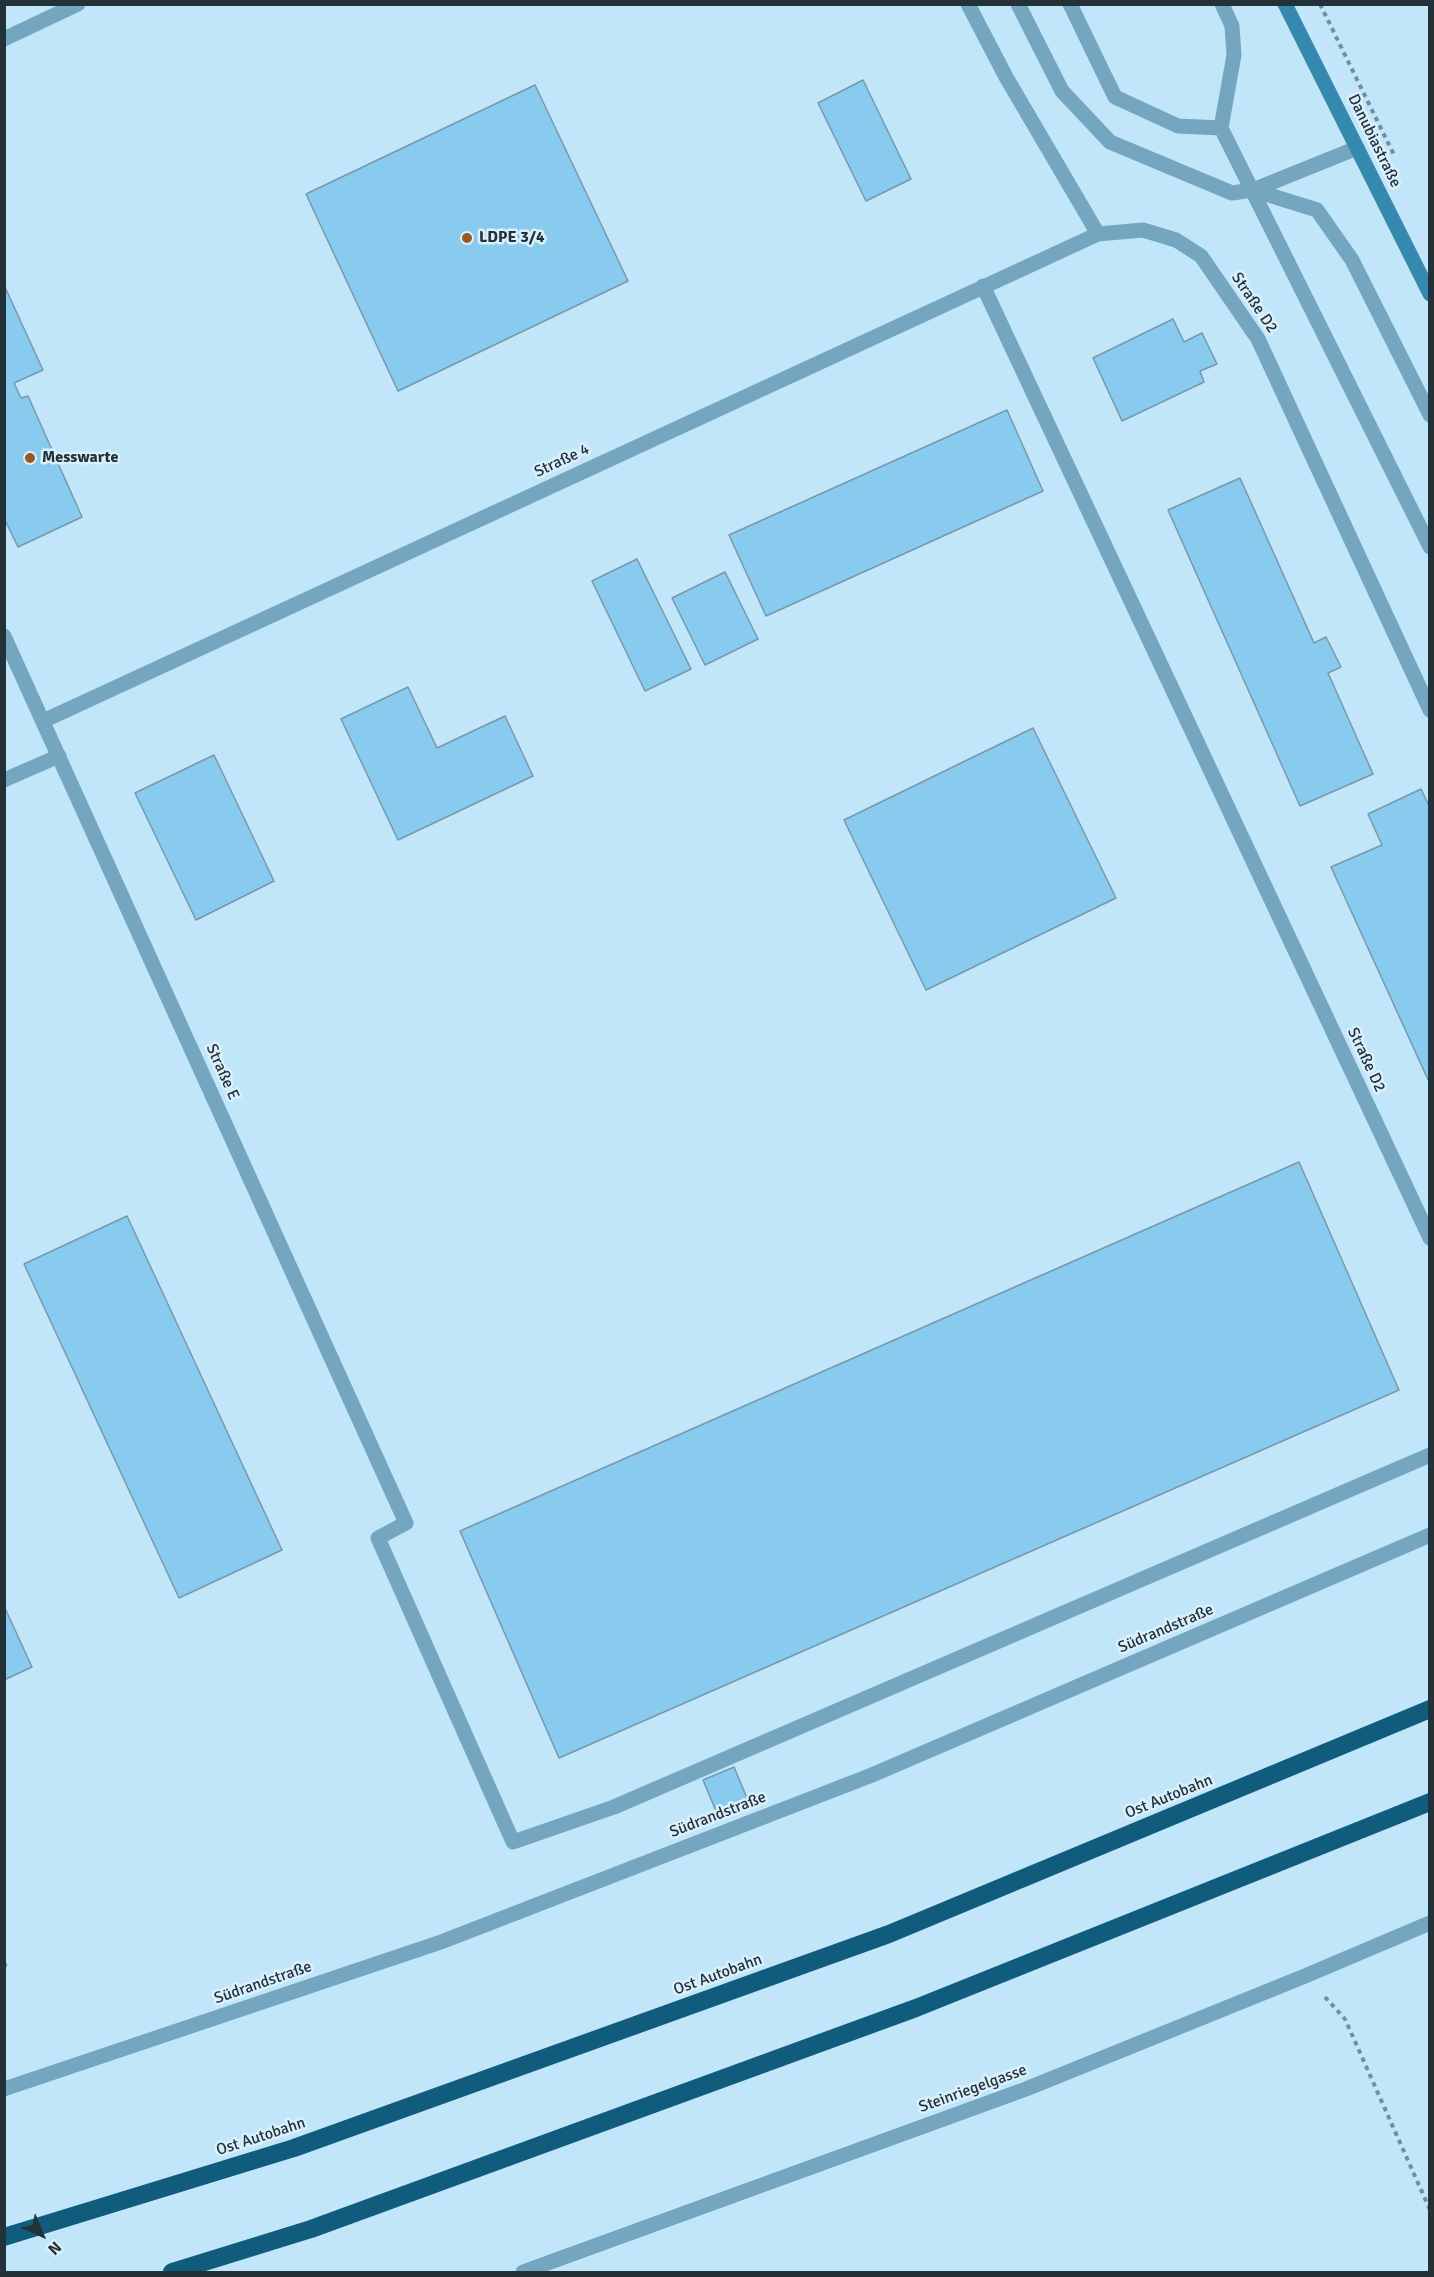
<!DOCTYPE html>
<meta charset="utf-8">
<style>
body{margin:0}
#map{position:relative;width:1434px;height:2277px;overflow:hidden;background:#c1e6fa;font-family:Signika,sans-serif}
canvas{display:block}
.frame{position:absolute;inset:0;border:6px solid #233138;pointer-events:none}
.north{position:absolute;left:12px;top:2205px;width:60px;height:60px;-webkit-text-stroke:4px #dbf0fd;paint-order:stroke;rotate:136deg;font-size:16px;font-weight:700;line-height:24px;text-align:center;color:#233138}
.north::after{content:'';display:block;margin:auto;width:21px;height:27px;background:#233138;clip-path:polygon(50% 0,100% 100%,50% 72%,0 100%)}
</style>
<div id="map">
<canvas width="1434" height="2277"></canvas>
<div class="frame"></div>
<div class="north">N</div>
</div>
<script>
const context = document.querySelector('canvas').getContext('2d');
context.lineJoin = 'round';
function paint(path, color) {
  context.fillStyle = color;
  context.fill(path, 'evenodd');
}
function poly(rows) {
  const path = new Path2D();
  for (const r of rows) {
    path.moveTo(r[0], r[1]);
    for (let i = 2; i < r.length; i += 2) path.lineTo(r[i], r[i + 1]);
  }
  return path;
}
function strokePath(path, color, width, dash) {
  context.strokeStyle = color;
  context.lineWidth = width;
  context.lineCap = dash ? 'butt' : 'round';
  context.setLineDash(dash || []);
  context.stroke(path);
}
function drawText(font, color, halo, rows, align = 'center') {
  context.font = font + ' Signika,sans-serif';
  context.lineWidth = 5;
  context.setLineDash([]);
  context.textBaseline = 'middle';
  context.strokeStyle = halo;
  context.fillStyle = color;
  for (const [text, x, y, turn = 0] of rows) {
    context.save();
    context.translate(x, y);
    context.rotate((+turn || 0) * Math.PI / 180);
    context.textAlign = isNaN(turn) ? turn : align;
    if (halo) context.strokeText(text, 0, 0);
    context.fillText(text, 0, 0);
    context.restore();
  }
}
const building = poly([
 [863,80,911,179,866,201,818,103,863,80],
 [535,85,628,281,398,391,306,194,535,85],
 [4,285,43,370,14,383,21,398,28,396,82,517,18,547,4,518,4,285],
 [1173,319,1184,342,1202,333,1217,364,1200,371,1204,382,1122,421,1093,358,1173,319],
 [1007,410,1043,491,766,616,729,535,1007,410],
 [1240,478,1314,643,1326,637,1341,667,1328,673,1373,774,1300,806,1168,510,1240,478],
 [637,559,691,669,645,691,592,581,637,559],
 [725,572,758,639,705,665,672,598,725,572],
 [408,687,437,748,505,716,533,776,398,840,341,719,408,687],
 [1033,728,1116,898,926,990,844,820,1033,728],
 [214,755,274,881,196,920,135,793,214,755],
 [1421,789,1430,808,1430,1084,1331,867,1382,845,1368,814,1421,789],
 [1299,1162,1399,1390,559,1758,460,1531,1299,1162],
 [127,1216,282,1550,179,1598,24,1264,127,1216],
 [4,1606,32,1667,4,1680,4,1606],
 [734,1767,747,1798,716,1811,703,1780,734,1767]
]);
paint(building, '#89cbee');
strokePath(building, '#7698ab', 1.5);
strokePath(poly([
 [1320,4,1395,157],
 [1325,1997,1345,2019,1430,2210]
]), '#748e9b', 4, [4.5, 4.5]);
strokePath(poly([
 [968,4,1006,77,1098,234,1143,230,1176,240,1201,256,1258,339,1430,710],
 [1018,4,1062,91,1110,142,1232,193,1253,190,1357,148],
 [1070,4,1115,97,1178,126,1221,128],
 [1222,4,1232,26,1234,55,1221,128,1430,547],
 [4,39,78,4],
 [1253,190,1317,210,1352,260,1430,415],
 [983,286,1430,1238],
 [4,636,406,1523,378,1538,513,1842,614,1807,1430,1455],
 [43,721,1098,234],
 [4,780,59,756],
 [4,2089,441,1942,872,1775,1430,1535]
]), '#75a6c0', 15);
strokePath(poly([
 [523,2272,1026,2089,1305,1976,1430,1923]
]), '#75a6c0', 15);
strokePath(poly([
 [1285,4,1430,294]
]), '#3788af', 15);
strokePath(poly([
 [4,2237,294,2148,889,1934,1430,1709],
 [172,2272,311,2229,916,2008,1430,1802]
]), '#115c7d', 18);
strokePath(poly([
 [4,1965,5,1965]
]), '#748e9c', 4.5);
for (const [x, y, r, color] of [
 [467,238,6,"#965b1b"],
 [30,458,6,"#965b1b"]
]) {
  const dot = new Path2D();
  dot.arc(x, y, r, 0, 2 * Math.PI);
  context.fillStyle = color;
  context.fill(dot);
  strokePath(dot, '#dbf0fd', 2);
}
drawText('16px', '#233138', '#dbf0fd', [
 ["Danubiastraße",1374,141,64],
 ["Straße D2",1254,303,56],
 ["Straße 4",562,461,-25],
 ["Straße D2",1366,1060,65],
 ["Straße E",222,1072,66],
 ["Südrandstraße",1166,1629,-23],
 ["Ost Autobahn",1169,1797,-22],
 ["Südrandstraße",718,1815,-21],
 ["Ost Autobahn",718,1975,-20],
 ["Südrandstraße",263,1983,-19],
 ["Steinriegelgasse",973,2089,-20],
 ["Ost Autobahn",261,2137,-18]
]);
drawText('bold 16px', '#233138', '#dbf0fd', [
 ["LDPE 3/4",479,238],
 ["Messwarte",42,458]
], 'left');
</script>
